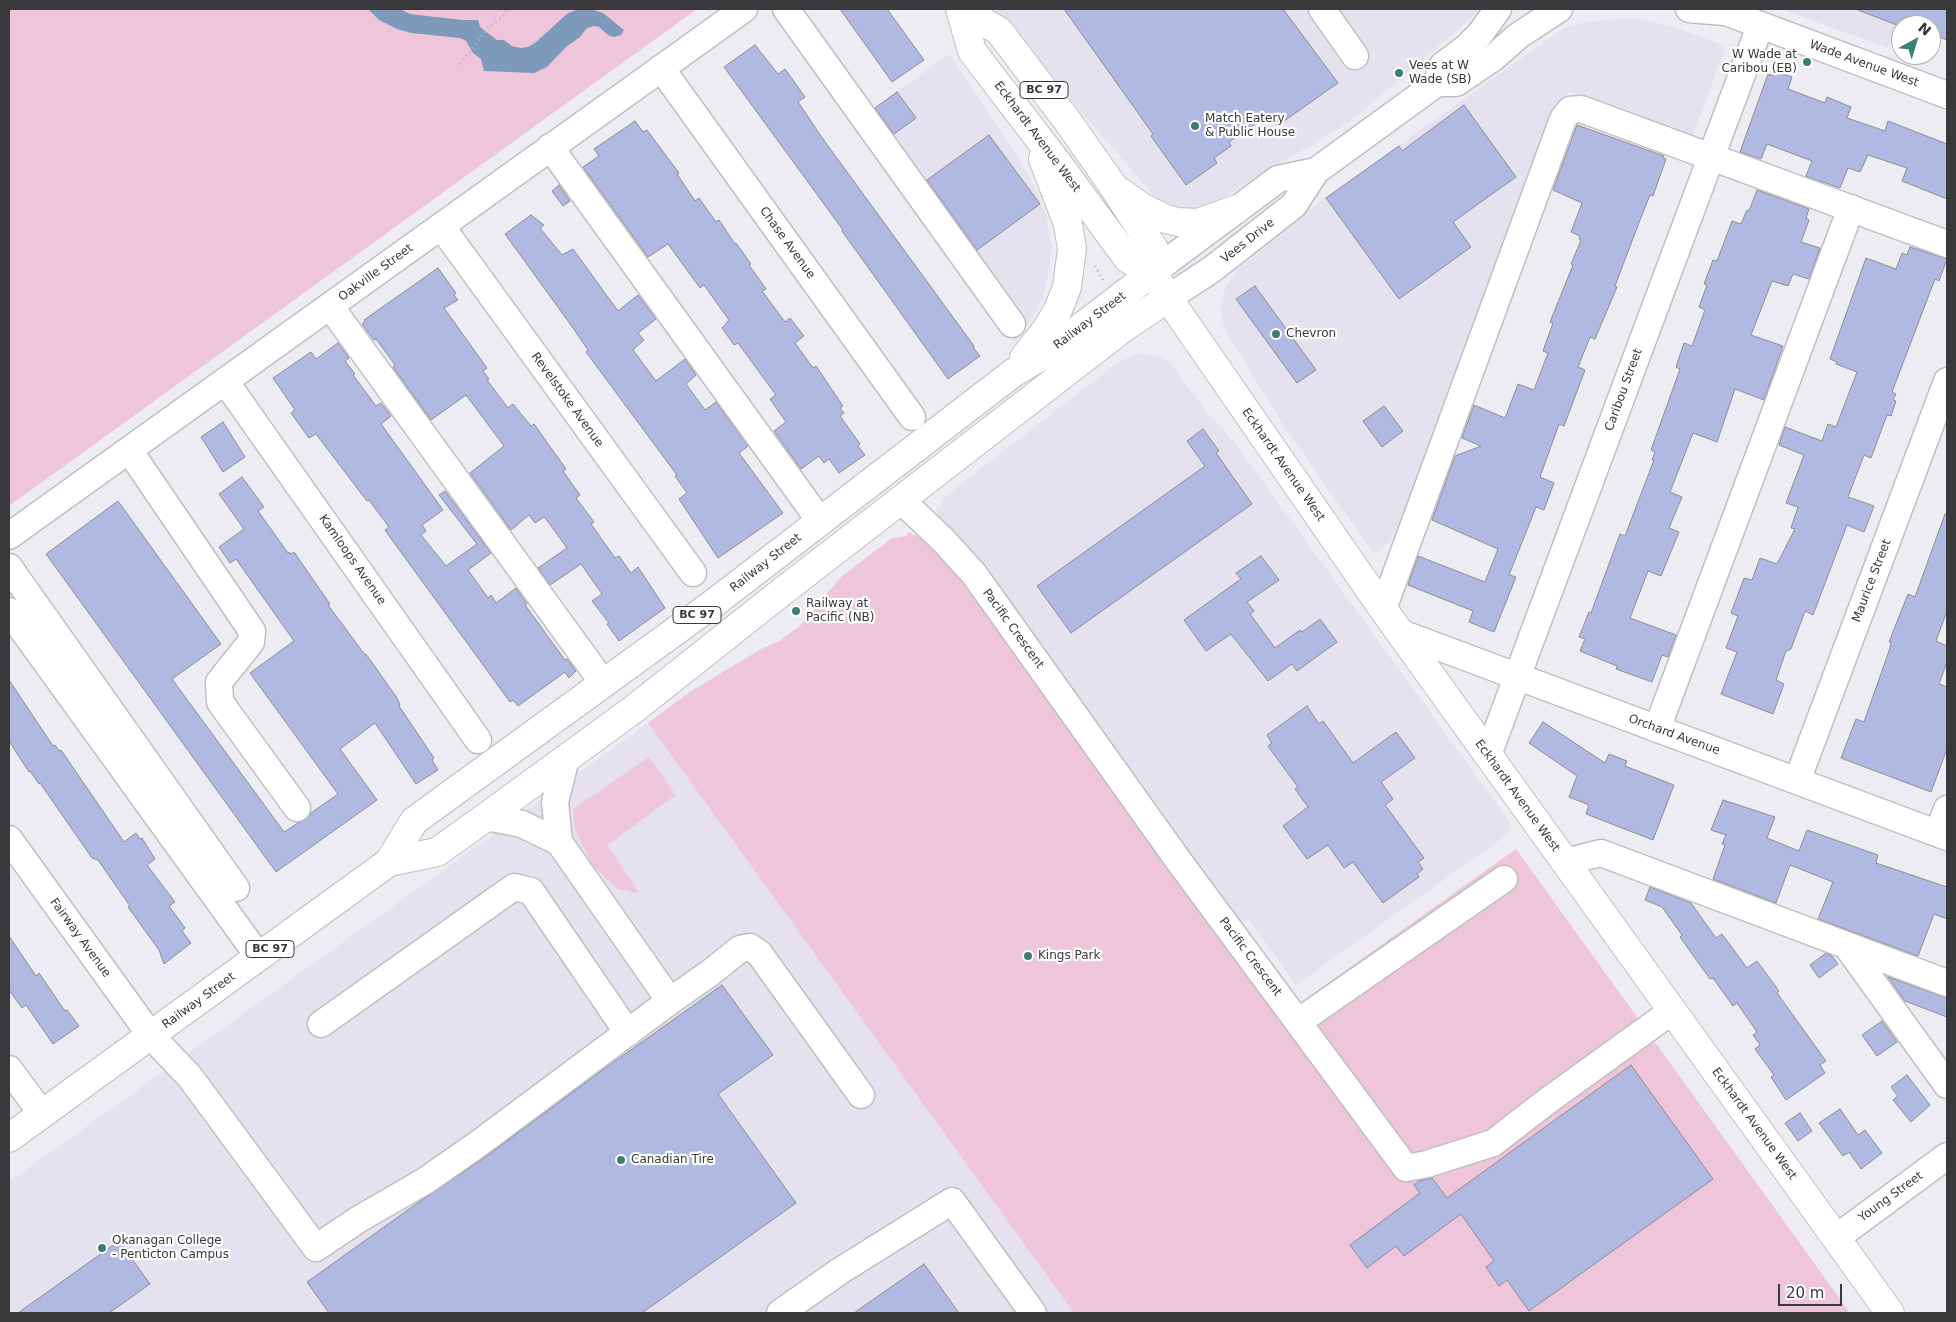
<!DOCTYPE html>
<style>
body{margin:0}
#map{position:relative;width:1956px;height:1322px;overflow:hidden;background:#eeecf3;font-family:"DejaVu Sans",sans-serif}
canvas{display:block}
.frame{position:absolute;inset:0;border:10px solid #39393b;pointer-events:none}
.north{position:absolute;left:1891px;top:15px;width:50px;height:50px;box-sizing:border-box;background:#fff;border:1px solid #b0b0b1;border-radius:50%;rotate:39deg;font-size:14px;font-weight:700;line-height:20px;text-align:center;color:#39393b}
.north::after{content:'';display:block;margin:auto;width:18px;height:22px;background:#3a7f74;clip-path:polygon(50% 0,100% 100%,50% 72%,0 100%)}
.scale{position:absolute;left:1778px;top:1284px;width:64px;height:22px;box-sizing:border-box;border:2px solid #39393b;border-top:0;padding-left:6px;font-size:15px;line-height:18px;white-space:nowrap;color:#39393b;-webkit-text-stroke:4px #fff;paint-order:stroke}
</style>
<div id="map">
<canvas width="1956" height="1322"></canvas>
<div class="frame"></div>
<div class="north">N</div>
<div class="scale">20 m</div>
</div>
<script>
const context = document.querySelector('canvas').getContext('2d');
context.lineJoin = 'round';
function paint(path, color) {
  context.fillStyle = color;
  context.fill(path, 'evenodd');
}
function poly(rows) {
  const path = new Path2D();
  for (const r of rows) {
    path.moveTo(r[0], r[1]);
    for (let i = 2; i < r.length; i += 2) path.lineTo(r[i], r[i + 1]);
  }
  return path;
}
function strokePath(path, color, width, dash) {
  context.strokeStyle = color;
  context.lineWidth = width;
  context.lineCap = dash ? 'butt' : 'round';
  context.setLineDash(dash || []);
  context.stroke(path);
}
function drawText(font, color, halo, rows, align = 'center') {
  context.font = font + ' "DejaVu Sans",sans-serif';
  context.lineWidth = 4.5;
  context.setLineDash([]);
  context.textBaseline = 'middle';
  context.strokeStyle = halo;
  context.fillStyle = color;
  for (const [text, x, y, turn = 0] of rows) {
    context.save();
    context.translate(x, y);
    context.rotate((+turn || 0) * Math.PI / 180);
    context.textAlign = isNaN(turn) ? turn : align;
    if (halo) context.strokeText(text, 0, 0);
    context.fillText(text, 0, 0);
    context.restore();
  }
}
paint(poly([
 [994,9,1482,9,1351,121,1200,212,1157,200],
 [1781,9,1903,9,1888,48],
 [1623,18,1642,19,1674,27,1726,46,1692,138,1570,92,1557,102,1400,534,1374,554,1287,431,1228,335,1223,323,1221,309,1226,285,1239,268,1323,199,1564,28,1581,23],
 [949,54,1012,148,1035,188,1046,215,1052,246,1049,272,1043,297,1036,312,1015,343,854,122],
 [1141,353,1158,356,1171,364,1209,415,1235,443,1509,821,1511,832,1296,985,1250,921,1242,921,1238,919,981,565,945,526,938,515,936,508,941,508,943,499,958,486,1120,361],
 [648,723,1074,1313,9,1313,9,1182]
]), '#e5e1ef');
paint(poly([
 [9,9,697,9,9,506],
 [908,532,919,537,937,552,966,584,1283,1015,1516,849,1850,1313,1074,1313,648,723,688,693,761,649,779,641,800,626,841,577,892,538,907,536],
 [649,757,676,795,607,845,639,893,618,889,592,865,575,829,573,809]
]), '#efc5da');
paint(poly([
 [368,9,400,9,410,14,462,20,478,20,480,27,497,40,504,40,512,46,521,48,528,47,536,42,568,13,579,9,591,9,603,13,624,30,621,35,614,37,608,35,599,27,594,26,587,28,580,37,566,47,547,67,534,73,484,71,481,59,473,53,466,41,460,38,411,33,397,29,379,20]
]), '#7d9aba');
const building = poly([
 [840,9,887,9,924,60,892,82,840,9],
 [1064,9,1283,9,1338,83,1277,126,1269,114,1229,142,1231,146,1214,158,1217,163,1186,185,1151,136,1153,134,1064,9],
 [1858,9,1947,9,1947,40,1931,34,1931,25,1897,25,1858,10,1858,9],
 [755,45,778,74,785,69,805,97,798,102,823,139,974,346,973,347,980,356,948,379,842,231,843,230,724,67,755,45],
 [1775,71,1792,77,1788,89,1825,103,1827,97,1851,107,1847,118,1885,131,1888,121,1947,144,1947,199,1902,181,1907,168,1868,155,1860,172,1848,168,1840,188,1806,176,1812,161,1767,144,1761,159,1740,152,1768,74,1773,76,1775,71],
 [897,92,916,118,894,134,875,108,897,92],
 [1464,105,1516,177,1453,222,1471,247,1399,299,1326,198,1399,146,1402,151,1464,105],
 [635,121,643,132,647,130,658,145,679,173,677,174,695,201,699,198,716,222,719,220,735,244,736,243,751,264,749,265,766,289,762,291,785,322,790,318,804,336,795,343,813,368,816,366,843,406,840,408,844,413,840,416,860,444,858,446,865,455,839,473,829,459,824,463,819,456,801,469,774,431,786,422,770,399,776,395,738,343,734,345,722,328,729,320,704,285,700,288,668,244,648,257,583,167,599,156,594,149,635,121],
 [1577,125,1664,156,1663,158,1666,159,1653,196,1650,195,1640,220,1615,286,1617,287,1595,339,1590,337,1578,367,1585,370,1564,426,1559,424,1540,477,1554,483,1544,510,1536,507,1509,575,1516,577,1494,632,1469,622,1473,611,1408,585,1418,556,1485,582,1498,549,1432,520,1455,456,1481,446,1462,438,1474,405,1505,418,1518,384,1534,390,1548,353,1543,351,1553,323,1550,322,1573,265,1571,264,1581,240,1579,239,1580,236,1571,232,1582,203,1553,190,1577,125],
 [989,135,1040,204,977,250,927,180,989,135],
 [559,185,570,201,563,206,552,191,559,185],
 [1757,190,1809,209,1806,218,1809,220,1801,242,1820,248,1809,279,1793,274,1788,286,1772,281,1751,335,1783,346,1764,400,1735,389,1717,442,1693,433,1670,492,1682,497,1669,528,1679,532,1661,576,1648,571,1630,618,1676,635,1668,657,1662,655,1652,682,1616,669,1617,666,1580,651,1585,639,1579,637,1589,612,1591,613,1620,534,1625,536,1654,460,1652,460,1655,452,1651,450,1680,369,1676,367,1684,343,1692,346,1705,310,1699,307,1707,285,1704,284,1713,260,1717,261,1732,221,1741,224,1747,210,1749,211,1757,190],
 [531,215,544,225,540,228,562,255,573,249,618,311,638,295,656,319,638,333,644,340,633,350,656,381,685,359,696,375,686,384,705,410,716,402,748,446,739,453,783,513,718,558,679,499,687,493,675,476,677,475,586,352,588,350,573,328,505,234,531,215],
 [1910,247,1947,259,1939,281,1935,279,1892,392,1896,394,1893,400,1896,401,1891,416,1887,415,1871,458,1864,455,1848,497,1874,506,1864,532,1847,525,1813,615,1805,611,1791,649,1786,651,1776,680,1784,684,1773,714,1721,694,1737,652,1726,648,1738,616,1731,613,1744,578,1752,580,1760,558,1777,564,1795,529,1791,528,1798,507,1786,503,1804,455,1779,445,1785,427,1822,441,1828,424,1836,427,1857,372,1836,364,1837,362,1830,359,1866,258,1896,269,1902,253,1907,255,1910,247],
 [438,268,456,293,454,295,458,300,444,308,487,368,483,371,489,379,487,380,508,408,513,404,531,426,534,424,566,469,563,471,580,495,576,498,594,522,591,524,615,558,619,556,631,573,638,567,665,608,619,641,607,624,609,623,592,601,602,594,581,564,550,585,538,568,567,548,546,519,544,517,535,523,529,515,511,530,470,473,504,446,466,395,431,420,393,367,395,365,376,339,374,340,362,324,365,322,364,320,438,268],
 [1255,286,1316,370,1297,383,1236,299,1255,286],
 [338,343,349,358,345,361,355,374,353,375,376,406,381,403,391,416,381,424,443,510,422,525,426,531,421,535,446,566,477,544,439,495,445,491,491,553,468,570,488,598,491,595,496,603,516,588,527,604,525,605,565,660,567,659,576,671,569,678,565,672,518,706,513,700,510,702,403,555,385,530,389,527,369,500,367,501,316,434,309,438,291,413,295,410,273,378,311,352,316,359,338,343],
 [1384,406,1403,431,1382,447,1363,421,1384,406],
 [223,422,245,457,223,472,201,437,223,422],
 [1203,429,1219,451,1216,453,1252,504,1071,633,1037,586,1205,466,1187,441,1203,429],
 [242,477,264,507,258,511,288,553,289,552,291,554,294,552,330,604,328,605,365,655,366,654,397,698,400,705,399,706,434,758,432,760,438,770,416,784,375,723,340,749,377,800,276,872,46,554,118,501,221,644,172,679,284,832,298,823,305,820,311,813,338,794,250,673,294,641,236,559,230,563,219,547,244,529,219,494,242,477],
 [1945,514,1947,515,1947,611,1936,641,1947,646,1947,662,1939,684,1947,687,1947,749,1931,792,1841,758,1856,719,1864,722,1890,648,1891,642,1889,642,1908,594,1915,597,1945,514],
 [1261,556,1279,580,1247,602,1254,611,1250,614,1275,648,1300,630,1302,632,1320,619,1337,642,1297,671,1292,664,1268,681,1231,634,1206,651,1184,620,1241,579,1236,573,1261,556],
 [9,680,53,746,55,745,59,751,61,750,124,842,136,833,140,839,142,838,155,859,147,865,175,902,169,906,185,928,182,931,191,943,164,964,159,950,128,907,130,906,98,860,92,858,40,783,39,784,30,771,29,772,9,741,9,680],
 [1307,706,1319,724,1323,721,1353,763,1396,732,1415,758,1381,782,1393,799,1385,805,1424,858,1418,862,1423,869,1417,874,1419,877,1383,903,1353,862,1344,868,1328,845,1307,859,1283,826,1308,807,1295,789,1298,787,1268,746,1272,743,1267,735,1307,706],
 [1543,722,1605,763,1609,754,1627,761,1625,766,1674,785,1653,840,1586,814,1589,805,1569,797,1577,776,1529,743,1543,722],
 [1723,800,1775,817,1767,838,1799,851,1807,830,1878,855,1876,863,1947,887,1947,919,1934,914,1918,956,1818,919,1833,882,1790,865,1776,903,1713,879,1725,845,1722,844,1726,835,1711,830,1723,800],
 [1650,887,1691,903,1716,938,1722,934,1747,968,1757,961,1779,991,1777,993,1826,1061,1820,1065,1825,1073,1786,1100,1771,1077,1774,1075,1755,1049,1760,1045,1753,1035,1757,1032,1737,1003,1733,1006,1713,978,1710,979,1680,937,1682,935,1662,907,1645,900,1650,887],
 [9,936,36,976,39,973,65,1011,67,1010,79,1026,53,1044,26,1005,22,1008,9,990,9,936],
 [1826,953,1832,956,1838,964,1819,978,1810,965,1826,953],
 [1888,977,1947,998,1947,1017,1905,1001,1888,977],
 [722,985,773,1055,718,1094,796,1203,642,1313,329,1313,307,1282,419,1202,487,1156,600,1072,722,985],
 [1882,1021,1897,1042,1877,1056,1862,1035,1882,1021],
 [1631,1065,1713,1179,1529,1311,1507,1280,1499,1286,1486,1267,1494,1261,1461,1214,1404,1256,1396,1246,1367,1268,1350,1245,1420,1193,1414,1185,1419,1181,1432,1178,1447,1198,1631,1065],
 [1907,1075,1930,1105,1911,1122,1893,1100,1898,1096,1891,1087,1907,1075],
 [1840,1109,1858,1135,1865,1130,1882,1153,1861,1169,1849,1152,1843,1156,1819,1123,1840,1109],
 [1800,1113,1812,1131,1798,1141,1785,1123,1800,1113],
 [119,1241,150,1284,109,1313,18,1313,119,1241],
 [924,1264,959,1313,854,1313,924,1264]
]);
paint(building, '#b0b9e2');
strokePath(building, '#8b8d93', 1);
const minor = poly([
 [786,9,1012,324],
 [1322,9,1355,56],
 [1689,9,1724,12],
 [1718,9,1947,95],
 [661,68,912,417],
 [1437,83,1442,66,1467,47,1480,34,1498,9],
 [550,147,820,521],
 [441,226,693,573],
 [1153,272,1278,179,1316,171],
 [1168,298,1211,270,1294,205,1316,171,1437,83,1456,83,1493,58,1518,36,1559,9],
 [330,306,604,684],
 [225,381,478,740],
 [129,450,252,631,251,642,219,682,220,702,297,808],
 [901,500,943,540,974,574,1178,860,1406,1168,1427,1164,1493,1143,1546,1102,1672,1011],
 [9,536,744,9],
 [9,567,236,888],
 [1383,609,1563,119,1570,110,1581,109,1947,244],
 [9,611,259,957],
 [1401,633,1947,837],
 [1657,729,1851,208],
 [1488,755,1760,26],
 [566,758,555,802,559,842,670,1001,710,973,740,949,750,947,759,953,861,1095],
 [1797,781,1947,381],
 [486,817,522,824,559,842],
 [1938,833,1947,809],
 [9,839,151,1036,190,1077,316,1248,359,1219,425,1181,478,1144,670,1001],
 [1565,862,1601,853,1947,983],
 [1846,945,1947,1085],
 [1298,1022,1504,879],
 [321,1024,514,887,531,891,628,1033],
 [9,1069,42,1114],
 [1836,1238,1947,1156],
 [780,1313,840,1271,952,1201,1033,1313]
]);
const major = poly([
 [1168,298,1383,609,1890,1313]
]);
const highway = poly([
 [961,9,999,31,1066,119,1113,186,1154,249,1153,272],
 [1122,193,1143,208,1166,219,1178,222,1198,223,1237,209],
 [1024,358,1046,330,1058,310,1067,287,1072,249,1068,224,1043,159],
 [389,862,437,852,486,817,634,709,783,591,1126,326,1168,298,1153,272,1128,259,1059,165,972,51,960,9],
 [9,1138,389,862,414,821,714,603,1013,373,1050,351,1153,272]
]);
strokePath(minor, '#c0bec4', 29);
strokePath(major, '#c0bec4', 30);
strokePath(highway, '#c0bec4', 30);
strokePath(poly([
 [460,64,488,28,500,19,509,9],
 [1095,266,1103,280]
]), '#b5b4b9', 3, [1, 4]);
strokePath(minor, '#fff', 26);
strokePath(major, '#fff', 28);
strokePath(highway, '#fff', 28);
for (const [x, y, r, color] of [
 [1807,62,5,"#3a7f74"],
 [1399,73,5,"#3a7f74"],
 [1195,126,5,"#3a7f74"],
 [1276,334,5,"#3a7f74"],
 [796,611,5,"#3a7f74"],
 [1028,956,5,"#3a7f74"],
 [621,1160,5,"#3a7f74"],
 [102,1248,5,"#3a7f74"]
]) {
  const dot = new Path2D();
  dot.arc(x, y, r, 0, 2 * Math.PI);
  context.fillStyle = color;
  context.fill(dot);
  strokePath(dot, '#fff', 2);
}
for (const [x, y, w] of [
 [1044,90,48],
 [697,615,48],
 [270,949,48]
]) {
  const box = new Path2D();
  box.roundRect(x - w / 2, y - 8.5, w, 17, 4);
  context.fillStyle = '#fff';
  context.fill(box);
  strokePath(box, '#39393b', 1);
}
drawText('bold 11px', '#39393b', null, [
 ["BC 97",1044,90],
 ["BC 97",697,615],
 ["BC 97",270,949]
]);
drawText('12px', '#39393b', '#fff', [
 ["W Wade at",1797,55,"right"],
 ["Caribou (EB)",1797,69,"right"],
 ["Vees at W",1409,66],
 ["Wade (SB)",1409,80],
 ["Match Eatery",1205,119],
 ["& Public House",1205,133],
 ["Chevron",1286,334],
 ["Railway at",806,604],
 ["Pacific (NB)",806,618],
 ["Kings Park",1038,956],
 ["Canadian Tire",631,1160],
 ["Okanagan College",112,1241],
 ["- Penticton Campus",112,1255]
], 'left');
drawText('12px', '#39393b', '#fff', [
 ["Wade Avenue West",1864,64,20],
 ["Eckhardt Avenue West",1037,137,53],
 ["Vees Drive",1248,241,-38],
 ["Chase Avenue",787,243,54],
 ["Oakville Street",376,273,-36],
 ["Railway Street",1090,321,-37],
 ["Caribou Street",1624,390,-70],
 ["Revelstoke Avenue",567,400,54],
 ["Eckhardt Avenue West",1283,465,55],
 ["Kamloops Avenue",352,560,55],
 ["Railway Street",766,563,-38],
 ["Maurice Street",1872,581,-69],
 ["Pacific Crescent",1013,629,54],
 ["Orchard Avenue",1674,735,20],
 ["Eckhardt Avenue West",1517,796,54],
 ["Fairway Avenue",80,938,54],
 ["Pacific Crescent",1250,957,53],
 ["Railway Street",199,1001,-36],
 ["Eckhardt Avenue West",1754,1124,54],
 ["Young Street",1891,1197,-36]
]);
</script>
